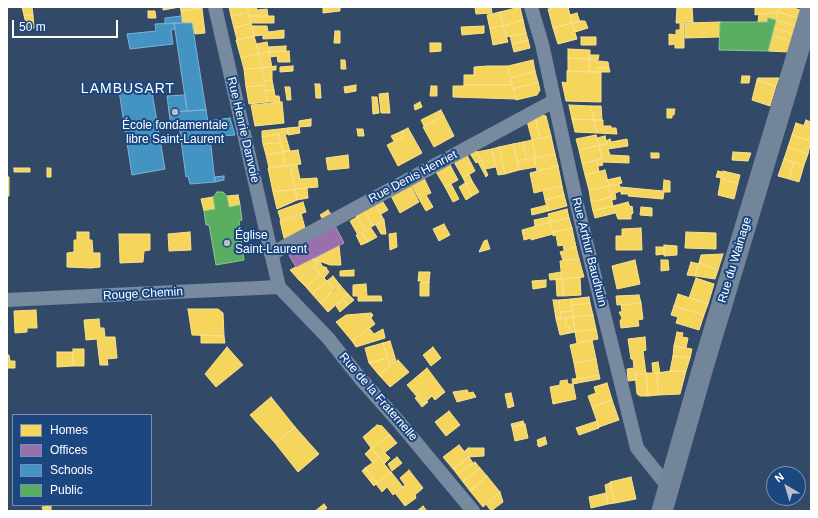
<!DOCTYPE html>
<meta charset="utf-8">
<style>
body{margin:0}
#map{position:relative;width:818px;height:518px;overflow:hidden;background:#324a68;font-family:Helvetica,sans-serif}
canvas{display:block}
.frame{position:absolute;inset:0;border:8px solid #fff;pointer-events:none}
.legend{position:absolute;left:12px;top:414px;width:140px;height:92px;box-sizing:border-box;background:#1b467f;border:1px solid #7690b2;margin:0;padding:5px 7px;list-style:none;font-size:12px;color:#fff}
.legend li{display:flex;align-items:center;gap:8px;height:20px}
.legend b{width:20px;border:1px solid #7690b2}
.north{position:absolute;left:766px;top:466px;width:40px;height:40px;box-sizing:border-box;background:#1b467f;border:1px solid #7690b2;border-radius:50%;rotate:322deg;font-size:11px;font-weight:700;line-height:16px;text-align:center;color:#fff}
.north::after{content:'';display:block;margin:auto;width:14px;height:18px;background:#b7c0ca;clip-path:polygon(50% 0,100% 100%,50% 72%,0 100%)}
.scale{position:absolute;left:12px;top:20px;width:106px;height:18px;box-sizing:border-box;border:2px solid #fff;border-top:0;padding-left:5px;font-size:12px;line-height:14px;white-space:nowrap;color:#fff;-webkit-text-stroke:3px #1b467f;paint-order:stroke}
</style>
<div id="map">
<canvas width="818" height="518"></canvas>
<div class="frame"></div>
<ul class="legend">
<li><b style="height:11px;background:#f6d55c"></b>Homes</li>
<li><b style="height:11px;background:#9970ab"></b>Offices</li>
<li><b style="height:11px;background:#4393c3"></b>Schools</li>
<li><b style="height:11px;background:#5aae61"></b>Public</li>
</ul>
<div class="north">N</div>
<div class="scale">50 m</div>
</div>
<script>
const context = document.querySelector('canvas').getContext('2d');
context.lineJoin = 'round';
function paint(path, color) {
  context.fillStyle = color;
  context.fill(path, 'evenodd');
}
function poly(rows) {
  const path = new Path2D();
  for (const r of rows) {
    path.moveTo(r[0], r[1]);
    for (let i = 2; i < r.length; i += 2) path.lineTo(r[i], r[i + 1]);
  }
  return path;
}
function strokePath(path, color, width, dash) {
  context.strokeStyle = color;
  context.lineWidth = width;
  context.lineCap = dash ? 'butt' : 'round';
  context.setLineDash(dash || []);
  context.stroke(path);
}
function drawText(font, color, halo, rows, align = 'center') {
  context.font = font + ' Helvetica,sans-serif';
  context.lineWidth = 4;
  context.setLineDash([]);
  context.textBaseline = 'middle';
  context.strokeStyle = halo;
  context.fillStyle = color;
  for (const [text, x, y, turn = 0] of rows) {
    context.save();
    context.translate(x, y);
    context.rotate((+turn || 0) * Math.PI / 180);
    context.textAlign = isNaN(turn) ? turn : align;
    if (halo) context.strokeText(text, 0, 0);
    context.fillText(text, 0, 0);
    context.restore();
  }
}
const homes = poly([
 [22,7,32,7,33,15,24,15,22,7],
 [163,7,180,7,163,10,163,7],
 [180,7,202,7,202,8,181,11,180,7],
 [229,7,247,7,249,12,231,16,229,7],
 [247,7,256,7,257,10,267,9,268,16,249,16,247,7],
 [323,7,340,7,340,11,323,13,323,7],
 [475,7,491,7,492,13,476,14,475,7],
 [520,7,523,20,503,26,500,12,520,7],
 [558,7,568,7,572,23,553,28,548,9,558,7],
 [677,7,692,7,693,22,684,22,684,48,675,48,675,44,669,45,669,34,676,35,676,30,680,30,680,23,676,23,677,7],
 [755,7,780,7,778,12,755,15,755,7],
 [780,7,789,7,801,10,798,18,778,12,780,7],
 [202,8,205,33,195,34,192,23,182,23,181,11,202,8],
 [148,11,155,11,156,18,148,18,148,11],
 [500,12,503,25,490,29,487,15,500,12],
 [778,12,798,18,796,26,776,20,778,12],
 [778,12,776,20,768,18,767,22,758,22,759,14,778,12],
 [249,13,251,23,234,28,231,16,249,13],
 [577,13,580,22,572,23,570,15,577,13],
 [24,15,33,15,34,28,27,29,24,15],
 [249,16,274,16,274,23,251,23,249,16],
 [523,20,526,33,506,37,503,26,523,20],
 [776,20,796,26,793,34,773,27,776,20],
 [581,21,585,21,588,28,575,32,572,23,581,21],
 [720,22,720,37,685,38,685,23,720,22],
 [251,23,254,36,237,40,234,28,251,23],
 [572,23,577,39,558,44,553,28,572,23],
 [503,25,508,42,493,45,490,29,503,25],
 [252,26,267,26,268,32,284,30,284,38,263,39,263,35,254,36,252,26],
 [484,26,484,33,462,35,461,27,484,26],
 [773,27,793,34,791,41,771,35,773,27],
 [335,31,340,31,340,43,334,43,335,31],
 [526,33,528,40,512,44,510,36,526,33],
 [773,35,791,41,788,52,768,51,773,35],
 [254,36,259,53,241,58,236,40,254,36],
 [581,37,596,37,596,45,581,45,581,37],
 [528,40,530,48,514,52,512,44,528,40],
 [267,42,269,52,259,54,256,44,267,42],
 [430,43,441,43,441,51,430,52,430,43],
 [286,46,286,51,269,52,268,47,286,46],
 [568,49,590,50,590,59,568,58,568,49],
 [289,51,290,62,278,62,277,56,270,57,269,52,289,51],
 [269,52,272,67,262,68,259,54,269,52],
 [259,54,263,68,244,69,241,58,259,54],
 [590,55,599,55,598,60,589,60,590,55],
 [568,58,590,59,589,72,568,71,568,58],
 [341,60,345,60,346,69,341,69,341,60],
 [533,60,535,71,511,78,508,66,533,60],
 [589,60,608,62,609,68,598,68,598,72,589,72,589,60],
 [276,66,276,70,272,70,272,80,264,81,262,68,276,66],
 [293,66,293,71,280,72,280,67,293,66],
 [488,66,508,66,512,85,464,85,464,75,474,75,474,67,488,66],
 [598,68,609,68,610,72,598,72,598,68],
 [244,69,263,68,265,85,246,87,244,69],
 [535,71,538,82,513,89,511,78,535,71],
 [567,71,601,72,601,102,566,101,562,82,567,83,567,71],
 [742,76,750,76,749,83,741,83,742,76],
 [758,78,779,78,776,86,757,80,758,78],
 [272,80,274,90,265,91,264,81,272,80],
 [757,80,776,86,770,106,752,100,757,80],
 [538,82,540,90,537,95,516,100,513,89,538,82],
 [315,84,320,84,321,98,316,98,315,84],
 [265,85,267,102,249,104,246,87,265,85],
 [356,85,356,91,345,93,344,87,356,85],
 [464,85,512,85,516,99,453,97,453,86,464,86,464,85],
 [431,86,437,86,437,96,430,96,431,86],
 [285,87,290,87,291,100,287,100,285,87],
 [274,90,275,96,279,96,280,102,267,102,265,91,274,90],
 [388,93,390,113,381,113,379,94,388,93],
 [372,97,377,97,379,113,373,114,372,97],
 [282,102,284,123,255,126,251,105,282,102],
 [420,102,422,107,415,110,414,105,420,102],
 [569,105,591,106,594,120,572,119,569,105],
 [591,106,601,106,602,120,594,120,591,106],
 [667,109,675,109,674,115,672,115,672,118,667,118,667,109],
 [441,110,444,116,424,126,421,120,441,110],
 [541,114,546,116,551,136,540,138,535,117,541,114],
 [444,116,454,136,434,147,423,127,444,116],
 [535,117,540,138,532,140,527,121,535,117],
 [311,119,311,126,299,127,299,121,311,119],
 [572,119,594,120,597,133,575,132,572,119],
 [594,120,603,120,603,126,611,126,611,128,616,128,617,134,597,133,594,120],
 [806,120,811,122,811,128,804,125,806,120],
 [796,123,811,128,811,141,792,135,796,123],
 [299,127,300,133,288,135,288,128,299,127],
 [288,128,288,134,285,134,290,151,283,152,279,134,262,137,262,131,288,128],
 [408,128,422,153,398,166,387,145,405,136,402,131,408,128],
 [357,129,363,129,364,136,358,136,357,129],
 [402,131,405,136,394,141,391,136,402,131],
 [279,134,281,143,263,144,262,137,279,134],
 [596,135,599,145,579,150,576,139,596,135],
 [792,135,811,141,808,154,788,147,792,135],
 [551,136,555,154,536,158,532,140,551,136],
 [605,136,607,144,599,145,597,138,605,136],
 [610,139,611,142,627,139,628,146,608,149,610,155,629,156,629,163,602,162,603,165,598,166,597,160,602,159,599,145,607,144,606,141,610,139],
 [532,140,536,158,527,160,523,142,532,140],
 [523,142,527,159,517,161,513,144,523,142],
 [281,143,283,152,266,155,263,144,281,143],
 [513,144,519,170,505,174,499,147,513,144],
 [599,145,602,159,582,163,579,150,599,145],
 [499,147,505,174,498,175,492,149,499,147],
 [788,147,808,154,804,165,784,159,788,147],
 [475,148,481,160,476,163,469,152,475,148],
 [492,149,496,167,485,169,477,152,492,149],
 [298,150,301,164,285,166,283,152,298,150],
 [283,152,285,166,269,168,266,155,283,152],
 [733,152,751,153,748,161,732,160,733,152],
 [466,153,475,171,463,178,453,160,466,153],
 [651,153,659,153,659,158,651,158,651,153],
 [555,154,558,166,537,171,534,158,555,154],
 [348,155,349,168,328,170,326,158,348,155],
 [534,158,536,167,519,170,517,161,534,158],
 [784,159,794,162,789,179,778,176,784,159],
 [481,160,488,175,486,177,478,162,481,160],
 [597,160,599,172,585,175,582,163,597,160],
 [794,162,804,165,799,182,789,179,794,162],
 [449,163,458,180,445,187,435,170,449,163],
 [290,165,295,189,273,192,268,168,290,165],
 [290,165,297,165,300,179,317,178,318,187,295,189,290,165],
 [558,166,562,186,534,193,530,173,558,166],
 [14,168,30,168,30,172,14,172,14,168],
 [47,168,51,168,51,177,47,177,47,168],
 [605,170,609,186,589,190,585,175,605,170],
 [718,171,722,172,721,178,716,177,718,171],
 [723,171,740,175,738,183,721,179,723,171],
 [469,174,472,181,466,184,463,178,469,174],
 [423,176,431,193,426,195,433,207,426,211,410,183,423,176],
 [7,177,9,177,9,196,7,196,7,177],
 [620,177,622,183,609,186,607,180,620,177],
 [721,179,738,183,734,199,718,195,721,179],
 [664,180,670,181,670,192,664,192,663,199,628,196,629,194,621,194,621,191,615,193,616,199,612,200,609,186,619,184,620,187,663,191,664,180],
 [472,181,479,192,472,196,466,184,472,181],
 [409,183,419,202,400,213,390,194,409,183],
 [465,183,472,196,466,200,459,187,465,183],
 [451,184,459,199,453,202,445,187,451,184],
 [562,186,564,195,545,200,543,190,562,186],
 [609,186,611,197,591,202,589,190,609,186],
 [307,188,308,198,297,200,295,189,307,188],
 [295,189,297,200,277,209,273,192,295,189],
 [238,195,240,205,229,207,227,196,238,195],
 [564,195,567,206,548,211,545,200,564,195],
 [213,197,215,209,204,211,201,199,213,197],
 [611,197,613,206,593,211,591,202,611,197],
 [381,199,388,210,381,214,374,202,381,199],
 [303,202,306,212,281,221,278,211,303,202],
 [374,202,384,220,373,226,363,209,374,202],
 [628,202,630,207,632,206,633,213,631,215,631,219,618,219,613,206,628,202],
 [547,205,548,211,532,215,531,209,547,205],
 [613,206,615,213,595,218,593,211,613,206],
 [641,207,652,208,652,216,640,215,641,207],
 [363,209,373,226,365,231,355,214,363,209],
 [567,209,569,218,550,222,548,214,567,209],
 [328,210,332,216,324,221,320,215,328,210],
 [301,213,306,232,288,240,284,238,280,221,301,213],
 [357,217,365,231,371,228,377,237,368,242,362,232,358,235,350,221,357,217],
 [549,217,550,222,535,226,534,220,549,217],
 [569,218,572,228,553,232,550,222,569,218],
 [384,220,386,234,381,234,376,225,384,220],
 [550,222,553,234,531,240,531,238,524,240,522,230,550,222],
 [444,224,450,235,439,241,433,229,444,224],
 [572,228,576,247,564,250,563,245,558,246,556,235,553,236,553,232,572,228],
 [641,228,642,250,616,250,616,236,622,236,622,229,641,228],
 [77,232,89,232,89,240,92,240,93,253,100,253,100,267,91,268,67,267,67,253,74,252,74,240,77,240,77,232],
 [190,232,191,250,169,251,168,234,190,232],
 [362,232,368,242,361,245,356,235,362,232],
 [686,232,716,233,716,249,685,248,686,232],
 [396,233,397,247,390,250,389,234,396,233],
 [119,234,150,234,150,250,144,251,143,262,120,263,119,234],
 [487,240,490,249,479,252,484,241,487,240],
 [664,245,677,246,677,255,664,256,664,245],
 [339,246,341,265,330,265,314,259,339,246],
 [576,247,579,259,563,260,560,252,576,247],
 [656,247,664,247,664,254,656,255,656,247],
 [723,254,718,270,699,263,701,255,723,254],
 [313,258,317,264,299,280,290,270,313,258],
 [313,259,320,261,322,266,327,268,320,274,314,266,317,264,313,259],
 [579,259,584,277,562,279,560,261,579,259],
 [635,260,640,284,617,289,612,266,635,260],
 [661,260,668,260,669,270,661,271,661,260],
 [691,262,699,264,695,276,687,275,691,262],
 [699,263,718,270,715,279,695,276,699,263],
 [314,266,320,274,306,287,299,280,314,266],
 [326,268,329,272,324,278,320,274,326,268],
 [354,270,354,276,340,276,340,271,354,270],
 [419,272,430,272,429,282,421,283,421,281,418,281,419,272],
 [561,272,562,279,550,280,549,274,561,272],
 [320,274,327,281,312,294,306,287,320,274],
 [333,276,340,285,334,289,327,281,333,276],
 [580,277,581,295,564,296,562,279,580,277],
 [696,278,714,284,708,304,689,298,696,278],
 [556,279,562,279,564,296,557,296,556,279],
 [546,280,546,287,533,289,532,281,546,280],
 [327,281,334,289,320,303,312,294,327,281],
 [429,282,429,296,420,296,420,283,429,282],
 [366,284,367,296,381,296,382,301,358,301,358,296,353,296,353,285,366,284],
 [340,285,348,294,328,312,320,303,340,285],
 [348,294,354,300,348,305,343,299,348,294],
 [678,294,708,304,704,315,674,306,678,294],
 [639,295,641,303,617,305,616,296,639,295],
 [589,297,590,303,572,305,571,299,589,297],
 [343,299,348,305,340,312,336,306,343,299],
 [571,299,572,311,560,312,559,300,571,299],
 [553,300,559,300,561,319,556,319,553,300],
 [590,303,593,315,573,317,572,305,590,303],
 [641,303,643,319,638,320,639,326,621,328,620,321,622,318,619,312,622,312,621,305,641,303],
 [674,306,704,315,699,330,676,323,678,317,671,315,674,306],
 [188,309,218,309,223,313,224,336,192,335,188,309],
 [36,310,37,328,27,328,27,332,15,333,14,311,36,310],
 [572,311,573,317,561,319,560,312,572,311],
 [371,313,373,315,371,318,375,324,352,341,336,322,346,315,371,313],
 [593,315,596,329,575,332,573,317,593,315],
 [573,317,575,332,596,329,598,339,577,343,575,332,570,333,569,326,566,327,565,318,573,317],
 [565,318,566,327,569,326,570,333,560,335,556,319,565,318],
 [99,319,100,328,104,328,105,337,115,337,117,358,107,359,108,365,100,365,97,339,86,340,84,320,99,319],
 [369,328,374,334,383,329,385,338,356,347,352,341,369,328],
 [677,332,683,333,682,337,688,338,686,348,674,346,677,332],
 [201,335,224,336,225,343,201,343,201,335],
 [645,337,646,350,643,351,646,374,635,374,636,380,628,381,627,369,634,368,633,359,631,359,628,339,645,337],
 [592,340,596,359,574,363,570,345,592,340],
 [390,341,396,361,390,366,383,343,390,341],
 [383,343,387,358,369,363,365,348,383,343],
 [674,346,692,349,690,358,673,356,674,346],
 [227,347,243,365,216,387,205,374,227,347],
 [433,347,441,358,431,366,423,355,433,347],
 [73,349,84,349,84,366,73,366,73,349],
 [57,352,73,352,73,366,57,367,57,352],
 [7,355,9,355,10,361,15,361,15,368,7,368,7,355],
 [673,356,690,358,686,371,670,371,673,356],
 [387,358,390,366,379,375,369,363,387,358],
 [596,359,599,375,577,379,574,363,596,359],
 [398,360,409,372,390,387,379,375,398,360],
 [658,362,660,373,653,373,652,363,658,362],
 [427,368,445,392,435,400,432,396,423,404,407,385,427,368],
 [670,371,686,371,680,394,658,395,657,373,670,371],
 [646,373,657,373,658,395,648,396,646,373],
 [646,373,648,396,640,396,637,394,635,374,646,373],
 [599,375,600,379,583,382,582,378,599,375],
 [582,378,583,382,573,384,572,379,582,378],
 [567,380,568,384,573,384,576,399,553,404,550,387,560,385,560,381,567,380],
 [607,383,612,400,592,407,588,396,596,393,594,387,607,383],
 [467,390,469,393,473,392,476,397,457,402,453,392,467,390],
 [511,393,514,406,508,408,505,394,511,393],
 [417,396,423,404,427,401,428,402,422,407,415,398,417,396],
 [271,397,295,427,275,443,250,415,271,397],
 [612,400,619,420,599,427,592,407,612,400],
 [449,411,460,425,446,436,435,422,449,411],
 [523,421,524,424,512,427,511,424,523,421],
 [597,421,599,428,579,435,576,428,597,421],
 [525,424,528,438,515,441,512,427,525,424],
 [377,425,382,426,390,435,371,448,363,437,377,425],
 [295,427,319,454,298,472,275,443,295,427],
 [390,435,397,443,379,457,371,448,390,435],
 [545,437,546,441,538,443,537,440,545,437],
 [546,441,547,444,539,447,537,444,546,441],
 [459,445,469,457,453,469,443,457,459,445],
 [371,448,379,457,373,463,365,454,371,448],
 [468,448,484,448,484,456,468,457,464,452,468,448],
 [385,453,390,458,384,464,379,458,385,453],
 [397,457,402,463,392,471,388,464,397,457],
 [469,457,473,463,457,474,453,469,469,457],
 [379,458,391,472,377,483,365,468,379,458],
 [475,462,480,468,463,482,457,474,475,462],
 [365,468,377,483,374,486,362,471,365,468],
 [480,468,487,476,470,491,463,482,480,468],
 [409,470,423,488,415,495,416,498,405,506,395,493,405,485,400,478,409,470],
 [391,472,403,487,393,495,387,487,382,492,376,484,391,472],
 [487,476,500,492,483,507,470,491,487,476],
 [631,477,636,499,615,503,610,482,631,477],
 [610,483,615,503,608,504,605,485,610,483],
 [500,492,503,502,491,511,486,504,500,492],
 [606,493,608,504,591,508,589,497,606,493],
 [324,504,327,508,323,511,315,511,324,504],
 [51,506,51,511,43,511,42,507,51,506],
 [423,506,427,511,417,511,423,506]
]);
paint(homes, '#f6d55c');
strokePath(homes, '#f9e28d', 1);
const offices = poly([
 [334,224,344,243,296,267,286,250,334,224]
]);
paint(offices, '#9970ab');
strokePath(offices, '#b89bc4', 1);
const schools = poly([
 [181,16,182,23,165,24,165,18,181,16],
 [174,23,192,23,206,110,187,111,174,23],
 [174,23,175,29,171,30,173,44,130,49,127,34,156,31,155,24,174,23],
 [151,86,165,169,132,175,119,91,151,86],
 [185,95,187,111,169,112,167,96,185,95],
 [206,110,208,122,171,126,169,112,206,110],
 [230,118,235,135,210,137,215,182,190,184,188,176,186,177,179,125,230,118],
 [224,176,224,180,215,182,215,177,224,176]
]);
paint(schools, '#4393c3');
strokePath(schools, '#7bb3d5', 1);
const public = poly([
 [768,18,776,20,768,51,719,50,720,22,767,22,768,18],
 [217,192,223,192,227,196,229,207,240,205,242,220,239,221,244,260,216,265,209,225,206,225,204,211,215,209,213,197,217,192]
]);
paint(public, '#5aae61');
strokePath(public, '#8cc690', 1);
strokePath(poly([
 [215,7,279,287],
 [531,7,542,44,578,209,637,448,669,488],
 [271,254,554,101],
 [279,287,328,338,359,377,398,421,473,511],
 [7,300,279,287]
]), '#788a9f', 14);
strokePath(poly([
 [662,511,703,367,811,9]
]), '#73859b', 21);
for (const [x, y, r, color] of [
 [175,112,4,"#b7c0ca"],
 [227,243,4,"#b7c0ca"]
]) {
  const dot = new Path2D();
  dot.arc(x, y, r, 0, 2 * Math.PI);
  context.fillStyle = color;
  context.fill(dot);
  strokePath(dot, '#1b467f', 1.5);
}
drawText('12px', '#fff', '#1b467f', [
 ["École fondamentale",175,126],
 ["libre Saint-Laurent",175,140],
 ["Église",235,236,"left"],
 ["Saint-Laurent",235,250,"left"]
]);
drawText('12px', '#fff', '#1b467f', [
 ["Rue Henrie Danvoie",243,130,77],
 ["Rue Denis Henriet",413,177,-28],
 ["Rue Arthur Baudhuin",589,252,76],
 ["Rue du Wainage",735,260,-73],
 ["Rouge Chemin",143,294,-3],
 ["Rue de la Fraternelle",378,397,49]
]);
context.letterSpacing = '1px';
drawText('14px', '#fff', '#1b467f', [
 ["LAMBUSART",128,89]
]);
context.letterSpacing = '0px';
</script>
